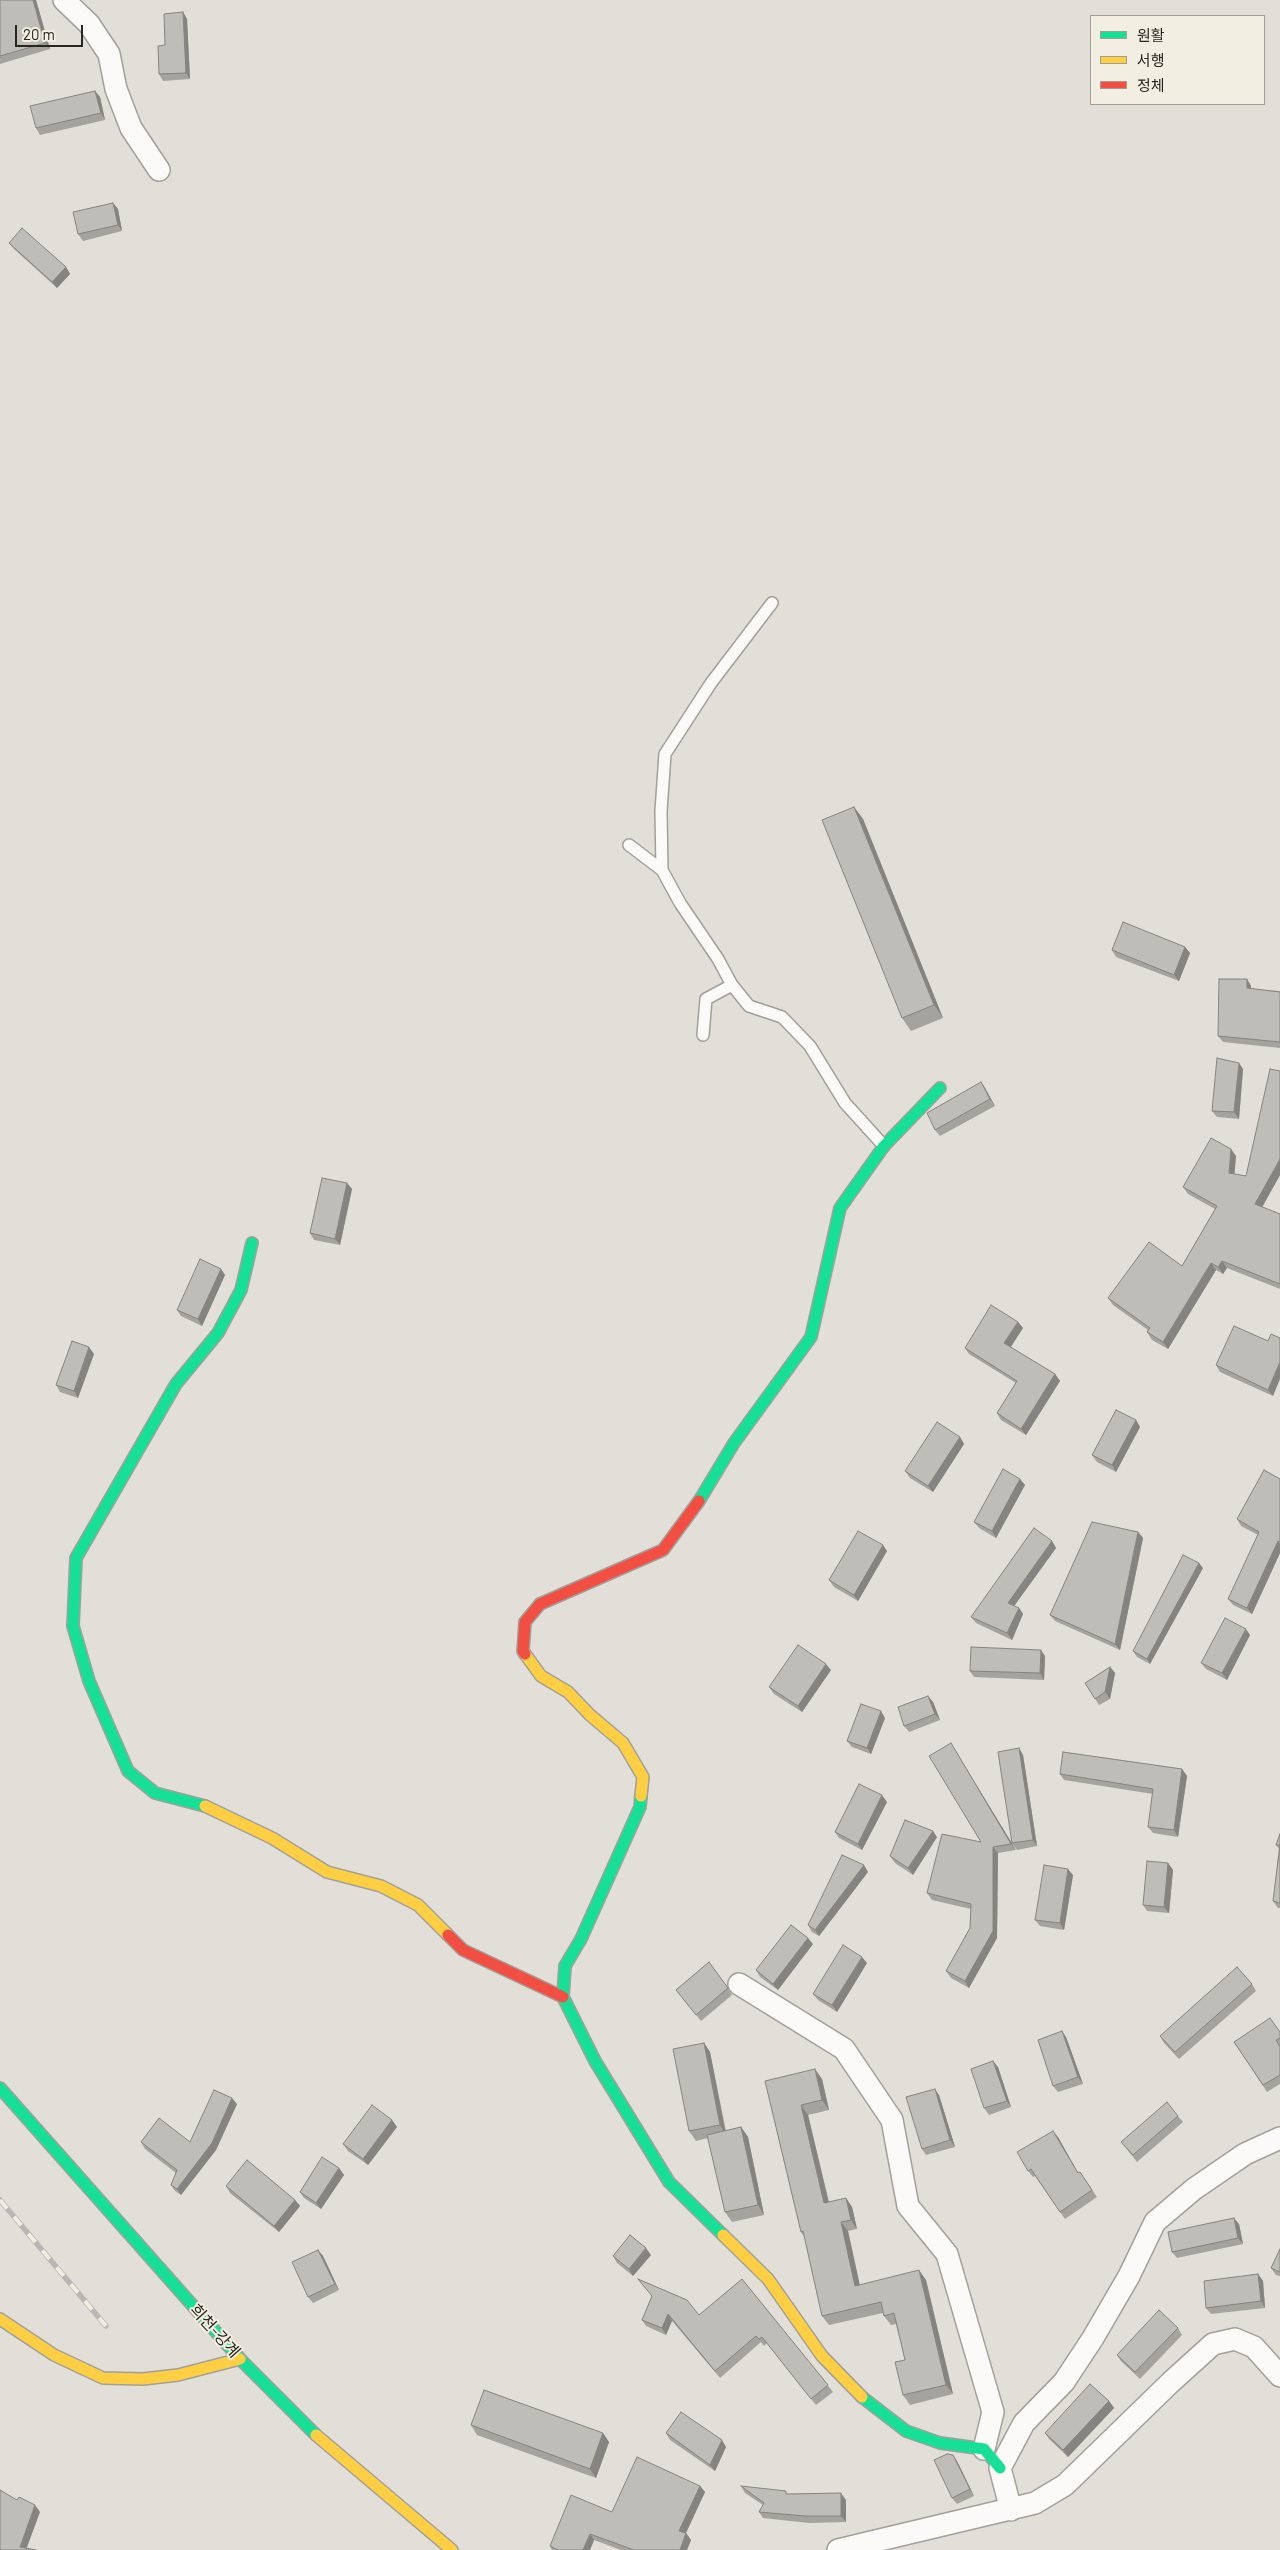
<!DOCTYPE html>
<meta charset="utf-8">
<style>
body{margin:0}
#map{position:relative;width:1280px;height:2550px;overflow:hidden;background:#e2dfd8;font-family:Barlow,"Noto Sans KR",sans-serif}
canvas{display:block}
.legend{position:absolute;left:1090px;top:15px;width:175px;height:90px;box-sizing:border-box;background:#f2eee2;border:1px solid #a19e95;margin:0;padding:6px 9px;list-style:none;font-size:15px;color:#282621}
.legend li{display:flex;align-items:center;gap:10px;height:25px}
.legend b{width:25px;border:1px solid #a19e95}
.scale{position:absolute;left:15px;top:25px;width:68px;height:22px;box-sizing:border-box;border:2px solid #282621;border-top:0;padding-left:6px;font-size:15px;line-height:18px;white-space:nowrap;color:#282621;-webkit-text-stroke:4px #f2eee2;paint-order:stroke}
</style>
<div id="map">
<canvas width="1280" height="2550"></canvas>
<ul class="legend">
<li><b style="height:6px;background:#16e098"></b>원활</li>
<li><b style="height:6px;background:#ffcf43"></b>서행</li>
<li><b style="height:6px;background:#f24e42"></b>정체</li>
</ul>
<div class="scale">20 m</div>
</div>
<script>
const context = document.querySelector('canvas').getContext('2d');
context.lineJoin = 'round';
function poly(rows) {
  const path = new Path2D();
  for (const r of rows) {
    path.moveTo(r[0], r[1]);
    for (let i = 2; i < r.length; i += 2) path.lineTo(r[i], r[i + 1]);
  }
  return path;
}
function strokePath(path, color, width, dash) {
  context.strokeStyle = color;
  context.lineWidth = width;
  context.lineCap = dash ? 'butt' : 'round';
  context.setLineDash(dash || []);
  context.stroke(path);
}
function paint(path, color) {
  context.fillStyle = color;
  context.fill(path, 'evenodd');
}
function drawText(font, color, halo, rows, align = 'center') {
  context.font = font + ' Barlow,"Noto Sans KR",sans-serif';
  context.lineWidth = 4;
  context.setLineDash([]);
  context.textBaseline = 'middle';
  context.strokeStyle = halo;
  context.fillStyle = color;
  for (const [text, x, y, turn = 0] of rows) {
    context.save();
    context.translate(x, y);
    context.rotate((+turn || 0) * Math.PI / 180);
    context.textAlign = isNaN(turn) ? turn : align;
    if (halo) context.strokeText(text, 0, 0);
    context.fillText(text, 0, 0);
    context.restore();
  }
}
const lane = poly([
 [772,603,711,683,665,754,661,811,662,870,680,903,718,959,732,985,749,1006,782,1017,810,1046,845,1103,884,1146],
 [629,845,662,870],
 [703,1035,706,999,732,985]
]);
const street = poly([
 [64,0,89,24,109,54,116,89,131,128,159,170],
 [739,1984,844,2049,892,2120,908,2206,947,2254,993,2412,984,2449],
 [1011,2510,1000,2468,1024,2423,1064,2382,1093,2338,1129,2276,1155,2222,1194,2189,1245,2154,1280,2138],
 [838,2550,1035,2503,1065,2485,1171,2382,1213,2344,1235,2339,1254,2347,1280,2376]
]);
const fast = poly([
 [699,1501,734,1443,811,1337,840,1208,884,1146,940,1088],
 [641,1796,640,1807,581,1939,565,1966,563,1997,595,2061,669,2182,723,2235],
 [205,1806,155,1793,128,1771,89,1681,73,1626,76,1558,176,1384,218,1333,241,1290,252,1243],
 [0,2088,240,2359,316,2435],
 [862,2397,906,2431,940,2443,984,2449,1000,2468]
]);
const slow = poly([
 [525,1654,541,1676,568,1692,590,1715,623,1743,643,1777,641,1796],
 [205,1806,272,1838,327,1872,381,1886,418,1905,448,1935],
 [723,2235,768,2279,822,2356,862,2397],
 [0,2319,54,2355,103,2378,143,2379,178,2375,240,2359],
 [316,2435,452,2550]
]);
const jam = poly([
 [525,1654,523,1651,525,1622,540,1604,663,1550,699,1501],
 [448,1935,463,1950,563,1997]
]);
strokePath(lane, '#a2a09a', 14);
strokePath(street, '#a2a09a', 24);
strokePath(fast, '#a2a09a', 14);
strokePath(slow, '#a2a09a', 14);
strokePath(jam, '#a2a09a', 14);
strokePath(lane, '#fbfaf9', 11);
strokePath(street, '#fbfaf9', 21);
strokePath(fast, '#16e098', 11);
strokePath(slow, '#ffcf43', 11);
strokePath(jam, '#f24e42', 11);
const rail = poly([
 [0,2200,106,2326]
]);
strokePath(rail, '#b8b7b5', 5.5);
strokePath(rail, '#f2eee2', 4, [11]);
paint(poly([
 [0,0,36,0,50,49,0,64],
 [183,12,187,19,190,79,163,81,159,74],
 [95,91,100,97,105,120,40,135,36,128],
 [113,203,118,209,122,231,83,241,78,234],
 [9,243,66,267,70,274,57,288,14,249],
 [854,807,863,819,943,1018,911,1031,902,1018],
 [1185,947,1190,953,1179,981,1116,957,1112,950],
 [1247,979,1251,986,1251,989,1280,991,1280,1048,1223,1042,1218,1036],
 [1243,1069,1239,1119,1217,1117,1212,1111],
 [981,1082,985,1088,995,1106,940,1136,935,1130],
 [1236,1156,1234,1174,1246,1176,1280,1175,1262,1207,1280,1214,1280,1289,1227,1268,1223,1274,1216,1270,1168,1349,1152,1340,1147,1332,1148,1330,1113,1305,1108,1298,1182,1266,1215,1209,1188,1194,1183,1187],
 [347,1183,352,1189,340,1245,314,1240,310,1233],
 [221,1269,225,1275,202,1326,181,1316,177,1310],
 [1018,1322,1023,1328,1010,1347,1055,1374,1060,1381,1026,1435,1001,1420,997,1413,1016,1383,969,1354,965,1348],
 [1234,1326,1273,1396,1220,1372,1216,1365],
 [94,1354,78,1398,60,1392,56,1385],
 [1136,1420,1140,1427,1116,1472,1097,1462,1092,1455],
 [960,1437,964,1444,933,1492,910,1478,905,1471],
 [1020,1479,1025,1485,996,1538,979,1528,974,1522],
 [1280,1479,1280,1553,1252,1614,1233,1605,1228,1599,1258,1535,1241,1526,1237,1519],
 [1138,1532,1143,1538,1120,1650,1055,1621,1050,1615],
 [1052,1541,1056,1548,1014,1606,1019,1608,1023,1614,1012,1640,976,1623,971,1617],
 [887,1551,858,1601,834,1587,829,1580],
 [1203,1568,1150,1664,1137,1657,1133,1651],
 [1250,1635,1227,1680,1206,1669,1201,1663],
 [1045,1656,1044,1680,974,1677,970,1671],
 [1110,1667,1115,1673,1110,1699,1099,1705,1085,1683],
 [831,1670,802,1712,774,1694,769,1687],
 [928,1696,933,1702,940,1720,909,1732,904,1726],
 [885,1718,871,1754,852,1747,847,1741],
 [951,1743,1016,1850,998,1853,997,1938,969,1988,951,1978,946,1971,970,1928,971,1909,932,1900,927,1893,981,1842],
 [1019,1748,1023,1755,1037,1846,1017,1850,1012,1843],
 [1182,1769,1187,1776,1178,1837,1153,1833,1148,1827,1153,1794,1064,1780,1060,1774],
 [887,1802,862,1850,839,1838,835,1832],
 [1280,1834,1280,1908,1278,1908,1273,1901,1279,1849,1276,1845],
 [937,1837,913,1875,895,1863,890,1856],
 [1168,1863,1173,1870,1169,1913,1147,1911,1143,1905],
 [868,1872,819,1936,812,1932,808,1925],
 [1073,1875,1064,1930,1040,1926,1035,1920],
 [813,1944,778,1990,760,1977,756,1970],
 [709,1962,732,1995,701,2021,676,1990],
 [867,1963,837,2012,818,2000,813,1994],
 [1252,1984,1256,1991,1179,2059,1164,2043,1160,2036],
 [1280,2032,1280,2084,1267,2092,1234,2042],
 [1066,2037,1083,2084,1058,2092,1053,2086],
 [704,2043,710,2052,726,2131,741,2127,748,2137,764,2215,732,2222,725,2212,708,2138,696,2141,689,2131],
 [998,2067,1011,2107,989,2115,984,2108],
 [822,2079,829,2110,808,2115,829,2202,846,2198,852,2207,857,2229,848,2231,860,2285,926,2280,953,2394,910,2405,903,2395,905,2360,896,2324,891,2325,884,2316,883,2313,829,2325,822,2316,805,2238,801,2232,765,2081],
 [939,2095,955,2147,926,2155,922,2149],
 [237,2104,216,2150,181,2195,175,2191,171,2185,176,2173,145,2149,141,2142,190,2142],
 [1178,2116,1183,2122,1137,2162,1121,2142],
 [392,2120,397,2127,368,2165,348,2151,343,2144],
 [1058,2137,1078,2173,1080,2172,1097,2197,1065,2219,1035,2176,1033,2177,1028,2171],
 [339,2168,344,2175,321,2209,304,2198,300,2192],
 [226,2186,295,2200,300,2206,279,2232,230,2193],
 [1239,2224,1243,2244,1177,2258,1172,2252],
 [1280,2249,1280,2276,1276,2275,1271,2268],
 [318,2250,323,2256,339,2290,313,2303,308,2297],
 [651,2255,633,2276,617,2263,613,2256],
 [1258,2274,1263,2281,1265,2308,1211,2314,1206,2308],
 [638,2279,699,2315,742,2279,833,2392,816,2405,767,2343,764,2346,761,2342,720,2378,672,2321,666,2335,646,2326,642,2320,652,2296],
 [1178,2328,1182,2335,1140,2379,1121,2361,1117,2355],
 [1109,2401,1114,2408,1068,2457,1049,2439,1045,2433],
 [471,2425,603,2433,609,2442,596,2478,477,2435],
 [666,2433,726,2447,715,2471,670,2440],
 [957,2461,974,2496,957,2504,952,2498],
 [700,2486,705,2492,686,2533,691,2540,687,2550,621,2550,594,2540,590,2550,552,2550,550,2546,612,2512],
 [741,2486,789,2494,846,2500,846,2522,809,2523,763,2518,759,2512,763,2505,745,2493]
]), '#a4a39e');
paint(poly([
 [33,0,36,0,50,49,45,43],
 [183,12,187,19,190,79,186,73],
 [95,91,100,97,105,120,101,113],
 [113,203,118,209,122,231,118,225],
 [66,267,70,274,57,288,52,282],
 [854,807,863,819,943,1018,934,1005],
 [1185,947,1190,953,1179,981,1174,975],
 [1247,979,1251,986,1251,995,1247,988],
 [1239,1063,1243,1069,1239,1119,1234,1112],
 [981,1082,985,1088,995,1106,990,1099],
 [1231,1149,1236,1156,1234,1180,1229,1173],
 [1280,1159,1280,1175,1260,1211,1255,1204],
 [347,1183,352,1189,340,1245,335,1239],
 [1222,1261,1227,1268,1223,1274,1218,1267],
 [1211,1263,1216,1270,1168,1349,1163,1342],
 [221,1269,225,1275,202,1326,198,1319],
 [1018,1322,1023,1328,1009,1350,1004,1343],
 [89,1347,94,1354,78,1398,74,1391],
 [1280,1362,1280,1379,1273,1396,1268,1390],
 [1055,1374,1060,1381,1026,1435,1021,1429],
 [1136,1420,1140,1427,1116,1472,1112,1465],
 [960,1437,964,1444,933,1492,928,1486],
 [1020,1479,1025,1485,996,1538,992,1531],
 [1138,1532,1143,1538,1120,1650,1115,1644],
 [1052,1541,1056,1548,1012,1609,1008,1603],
 [1278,1541,1280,1544,1280,1553,1252,1614,1247,1608],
 [883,1545,887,1551,858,1601,854,1595],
 [1199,1563,1203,1568,1150,1664,1147,1659],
 [1019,1608,1023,1614,1012,1640,1007,1633],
 [1246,1629,1250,1635,1227,1680,1222,1673],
 [1041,1650,1045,1656,1044,1680,1040,1673],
 [826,1664,831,1670,802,1712,798,1706],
 [1110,1667,1115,1673,1110,1699,1105,1692],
 [928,1696,933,1702,940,1720,935,1714],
 [881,1711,885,1718,871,1754,867,1748],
 [951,1743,955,1750,1016,1850,1011,1844],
 [1019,1748,1023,1755,1037,1846,1033,1840],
 [1182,1769,1187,1776,1178,1837,1174,1830],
 [882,1795,887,1802,862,1850,858,1844],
 [933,1831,937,1837,913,1875,908,1868],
 [993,1847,998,1853,997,1938,969,1988,965,1981],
 [1168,1863,1173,1870,1169,1913,1164,1907],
 [864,1865,868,1872,819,1936,815,1930],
 [1068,1869,1073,1875,1064,1930,1060,1923],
 [808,1938,813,1944,778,1990,773,1984],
 [862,1957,867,1963,837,2012,832,2005],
 [1062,2031,1066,2037,1083,2084,1078,2077],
 [704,2043,710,2052,726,2135,720,2125],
 [993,2061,998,2067,1011,2107,1007,2101],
 [815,2069,822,2079,829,2110,822,2100],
 [935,2089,939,2095,955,2147,950,2140],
 [232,2098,237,2104,216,2150,181,2195,177,2189],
 [801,2105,808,2115,831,2212,824,2203],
 [392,2120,397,2127,368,2165,363,2159],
 [741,2127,748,2137,764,2215,758,2205],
 [1053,2131,1058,2137,1082,2180,1078,2173],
 [339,2168,344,2175,321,2209,316,2203],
 [846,2198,852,2207,857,2229,851,2220],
 [295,2200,300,2206,279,2232,274,2226],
 [1234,2218,1239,2224,1243,2244,1238,2238],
 [841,2222,848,2231,862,2296,855,2286],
 [646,2248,651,2255,633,2276,629,2269],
 [318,2250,323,2256,339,2290,335,2284],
 [919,2270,926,2280,953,2394,946,2385],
 [1258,2274,1263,2281,1265,2308,1261,2301],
 [668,2314,672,2321,666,2335,662,2328],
 [1109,2401,1114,2408,1068,2457,1063,2450],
 [603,2433,609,2442,596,2478,590,2469],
 [722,2440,726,2447,715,2471,710,2465],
 [953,2455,957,2461,974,2496,970,2489],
 [700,2486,705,2492,684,2537,679,2531],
 [841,2493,846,2500,846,2522,841,2516],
 [35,2505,40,2512,26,2550,20,2547],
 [686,2533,691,2540,687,2550,680,2550],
 [590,2534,594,2540,590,2550,583,2550]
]), '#868481');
const building = poly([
 [0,0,33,0,45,43,0,56,0,0],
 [183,12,186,73,159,74,158,46,165,45,164,14,183,12],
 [95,91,101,113,36,128,30,106,95,91],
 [113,203,118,225,78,234,73,212,113,203],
 [22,228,66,267,52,282,9,243,22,228],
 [854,807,934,1005,902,1018,822,820,854,807],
 [1123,922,1185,947,1174,975,1112,950,1123,922],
 [1219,979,1247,979,1247,988,1280,992,1280,1042,1218,1036,1219,979],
 [1217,1058,1239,1063,1234,1112,1212,1111,1217,1058],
 [1270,1069,1280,1071,1280,1159,1255,1204,1280,1214,1280,1284,1222,1261,1218,1267,1211,1263,1163,1342,1147,1332,1150,1328,1108,1298,1149,1242,1182,1266,1217,1206,1183,1187,1211,1138,1231,1149,1229,1173,1246,1176,1270,1069],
 [981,1082,990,1099,935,1130,927,1113,981,1082],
 [322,1178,347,1183,335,1239,310,1233,322,1178],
 [200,1259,221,1269,198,1319,177,1310,200,1259],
 [991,1305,1018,1322,1004,1343,1055,1374,1021,1429,997,1413,1017,1381,965,1348,991,1305],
 [1234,1326,1268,1341,1271,1334,1280,1338,1280,1362,1268,1390,1216,1365,1234,1326],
 [72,1341,89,1347,74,1391,56,1385,72,1341],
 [1116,1410,1136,1420,1112,1465,1092,1455,1116,1410],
 [937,1422,960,1437,928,1486,905,1471,937,1422],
 [1003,1469,1020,1479,992,1531,974,1522,1003,1469],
 [1264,1470,1280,1479,1280,1542,1278,1541,1247,1608,1228,1599,1259,1532,1237,1519,1264,1470],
 [1092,1522,1138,1532,1115,1644,1050,1615,1092,1522],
 [1034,1528,1052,1541,1008,1603,1019,1608,1007,1633,971,1617,1034,1528],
 [858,1531,883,1545,854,1595,829,1580,858,1531],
 [1183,1555,1199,1563,1147,1659,1133,1651,1183,1555],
 [1225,1618,1246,1629,1222,1673,1201,1663,1225,1618],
 [798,1645,826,1664,798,1706,769,1687,798,1645],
 [971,1647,1041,1650,1040,1673,970,1671,971,1647],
 [1110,1667,1105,1692,1095,1699,1085,1683,1110,1667],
 [928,1696,935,1714,904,1726,898,1707,928,1696],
 [861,1704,881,1711,867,1748,847,1741,861,1704],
 [951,1743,1011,1844,993,1847,993,1931,965,1981,946,1971,970,1928,971,1904,927,1893,942,1834,981,1842,929,1756,951,1743],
 [1019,1748,1033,1840,1012,1843,998,1752,1019,1748],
 [1063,1752,1182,1769,1174,1830,1148,1827,1153,1789,1060,1774,1063,1752],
 [859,1784,882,1795,858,1844,835,1832,859,1784],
 [905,1820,933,1831,908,1868,890,1856,905,1820],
 [1280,1834,1280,1903,1273,1901,1280,1845,1276,1845,1280,1834],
 [842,1855,864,1865,815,1930,808,1925,842,1855],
 [1147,1861,1168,1863,1164,1907,1143,1905,1147,1861],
 [1044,1865,1068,1869,1060,1923,1035,1920,1044,1865],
 [791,1925,808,1938,773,1984,756,1970,791,1925],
 [843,1945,862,1957,832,2005,813,1994,843,1945],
 [709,1962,728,1988,696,2015,676,1990,709,1962],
 [1237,1967,1252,1984,1175,2052,1160,2036,1237,1967],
 [1270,2018,1280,2032,1280,2038,1276,2040,1280,2047,1280,2075,1263,2085,1234,2042,1270,2018],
 [1062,2031,1078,2077,1053,2086,1038,2040,1062,2031],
 [704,2043,720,2125,689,2131,673,2049,704,2043],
 [993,2061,1007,2101,984,2108,971,2069,993,2061],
 [815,2069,822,2100,801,2105,824,2203,846,2198,851,2220,841,2222,855,2286,919,2270,946,2385,903,2395,895,2362,905,2360,894,2313,884,2316,881,2302,822,2316,803,2231,801,2232,765,2081,815,2069],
 [935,2089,950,2140,922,2149,906,2097,935,2089],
 [214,2090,232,2098,212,2143,177,2189,171,2185,177,2170,141,2142,159,2118,190,2142,214,2090],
 [1167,2102,1178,2116,1133,2155,1121,2142,1167,2102],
 [372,2105,392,2120,363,2159,343,2144,372,2105],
 [741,2127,758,2205,725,2212,707,2135,741,2127],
 [1053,2131,1078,2173,1080,2172,1092,2190,1060,2212,1031,2169,1028,2171,1017,2152,1053,2131],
 [322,2157,339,2168,316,2203,300,2192,322,2157],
 [247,2160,295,2200,274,2226,226,2186,247,2160],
 [1234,2218,1238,2238,1172,2252,1168,2232,1234,2218],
 [630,2235,646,2248,629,2269,613,2256,630,2235],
 [1280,2249,1280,2272,1271,2268,1280,2249],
 [318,2250,335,2284,308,2297,292,2262,318,2250],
 [1258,2274,1261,2301,1206,2308,1204,2281,1258,2274],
 [638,2279,687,2300,699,2315,742,2279,828,2385,811,2399,762,2337,759,2339,756,2336,715,2371,668,2314,662,2328,642,2320,652,2296,638,2279],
 [1159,2310,1178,2328,1135,2372,1117,2355,1159,2310],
 [1090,2384,1109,2401,1063,2450,1045,2433,1090,2384],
 [484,2390,603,2433,590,2469,471,2425,484,2390],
 [681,2412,722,2440,710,2465,666,2433,681,2412],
 [947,2454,953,2455,970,2489,952,2498,934,2460,947,2454],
 [637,2457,700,2486,679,2531,686,2533,680,2550,634,2550,590,2534,583,2550,558,2550,550,2546,571,2495,612,2512,637,2457],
 [741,2486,786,2491,786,2494,841,2493,841,2516,805,2516,759,2512,764,2503,741,2486],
 [0,2490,17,2500,19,2497,35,2505,20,2547,36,2550,0,2550,0,2490]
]);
paint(building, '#bfbdb8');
strokePath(building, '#868481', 1);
drawText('16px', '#282621', '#f2eee2', [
 ["희천-강계",215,2331,48]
]);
</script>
